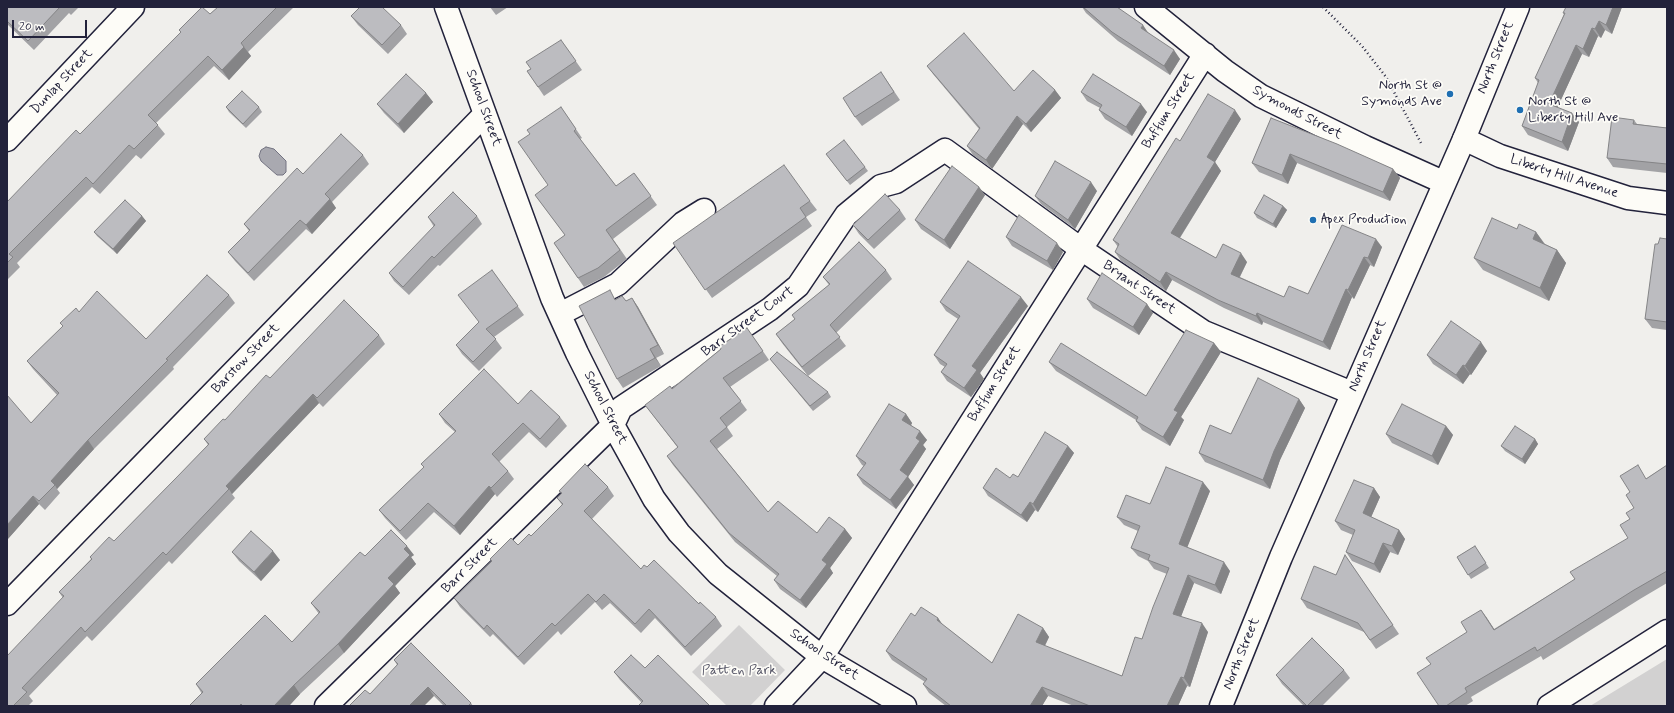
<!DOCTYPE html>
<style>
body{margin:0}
#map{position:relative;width:1674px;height:713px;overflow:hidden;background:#f0efec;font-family:Mynerve,sans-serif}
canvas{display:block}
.frame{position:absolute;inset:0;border:8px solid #22223b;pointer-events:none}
.scale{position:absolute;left:12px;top:20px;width:75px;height:18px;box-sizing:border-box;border:2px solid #22223b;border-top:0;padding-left:5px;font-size:12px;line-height:14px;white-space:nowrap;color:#22223b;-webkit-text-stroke:3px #fdfcf7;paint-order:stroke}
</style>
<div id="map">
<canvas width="1674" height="713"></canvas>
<div class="frame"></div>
<div class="scale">20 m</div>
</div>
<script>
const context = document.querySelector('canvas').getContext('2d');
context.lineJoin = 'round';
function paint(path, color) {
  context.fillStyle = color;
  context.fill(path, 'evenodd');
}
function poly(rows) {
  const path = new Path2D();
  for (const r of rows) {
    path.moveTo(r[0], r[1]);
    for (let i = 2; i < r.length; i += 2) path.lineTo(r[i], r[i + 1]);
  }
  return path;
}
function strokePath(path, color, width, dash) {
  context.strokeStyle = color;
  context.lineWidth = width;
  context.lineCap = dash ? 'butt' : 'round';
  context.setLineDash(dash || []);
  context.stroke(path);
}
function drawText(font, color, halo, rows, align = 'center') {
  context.font = font + ' Mynerve,sans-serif';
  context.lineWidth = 3.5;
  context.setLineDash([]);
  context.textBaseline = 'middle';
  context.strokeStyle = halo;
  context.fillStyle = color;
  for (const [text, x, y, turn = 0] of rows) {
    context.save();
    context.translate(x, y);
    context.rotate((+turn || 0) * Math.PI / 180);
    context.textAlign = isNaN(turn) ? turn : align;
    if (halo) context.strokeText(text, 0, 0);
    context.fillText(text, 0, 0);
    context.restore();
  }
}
paint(poly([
 [739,625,785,670,750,706,727,706,692,672],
 [1667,659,1667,706,1590,706]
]), '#d2d1d1');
const water = poly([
 [266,147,274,149,286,161,286,172,283,175,277,175,261,161,259,156,261,150,266,147]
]);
paint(water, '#a9a9b0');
strokePath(water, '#737381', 1);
const minor = poly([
 [446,7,552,298,577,353,613,425,654,499,679,533,718,574,822,657,905,706],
 [1146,7,1225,71,1261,96,1365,147,1443,182],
 [7,140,133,7],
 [560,314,618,284,683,223,704,210],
 [7,604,485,114],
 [326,706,613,425,621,408,770,309,798,286,846,215,881,186,896,182,945,150,1081,249,1204,332,1352,393],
 [776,706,822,657,1205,54],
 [1549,706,1667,631]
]);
const major = poly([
 [1464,139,1500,156,1628,198,1667,203]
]);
const highway = poly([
 [1221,706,1281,557,1464,139,1518,7]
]);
strokePath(minor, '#22223b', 25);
strokePath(major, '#22223b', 25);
strokePath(highway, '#22223b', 25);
strokePath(poly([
 [1323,7,1362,46,1386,77,1421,143]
]), '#22223b', 2.5, [1, 3]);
strokePath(minor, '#fdfcf7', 22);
strokePath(major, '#fdfcf7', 22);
strokePath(highway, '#fdfcf7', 22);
paint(poly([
 [7,7,79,7,71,15,69,13,34,50,7,24],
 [218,7,294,7,248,52,251,56,229,80,214,66,156,123,165,134,141,159,136,155,100,194,92,187,17,263,20,267,7,280,7,202,80,134,181,32,179,30,210,14],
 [490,7,508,7,496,15],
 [1082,7,1117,7,1180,59,1170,75,1118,41,1086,13],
 [1622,7,1612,34,1605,30,1601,38,1598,36,1589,57,1582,54,1557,108,1579,122,1568,151,1528,135,1522,126,1538,83,1535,78,1564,14,1563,13],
 [351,16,401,25,407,34,388,54,358,25],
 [561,40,582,70,544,96,527,71,531,69],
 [927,66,1014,91,1055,90,1061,98,1031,132,1023,124,992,169,973,155,967,146,979,129,933,74],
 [881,72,900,100,862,126,855,117],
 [1081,92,1147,112,1132,136,1105,119,1099,110,1100,108,1087,101],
 [426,93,433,102,404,133,384,113,377,104],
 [226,107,259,107,262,112,246,128,229,112],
 [561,107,582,138,580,139,616,186,634,173,657,205,613,239,627,259,604,277,584,287,554,243,565,235,535,195,548,185,530,134],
 [1271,118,1393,169,1400,178,1390,201,1297,163,1288,184,1259,172,1252,163],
 [1241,119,1215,162,1221,171,1180,238,1216,258,1247,262,1240,277,1284,297,1308,294,1342,225,1382,247,1374,267,1370,265,1354,299,1352,297,1330,350,1263,322,1262,325,1224,308,1172,280,1166,291,1121,261,1115,252,1118,247,1113,240,1180,141],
 [1634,120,1637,124,1667,128,1667,173,1613,167,1607,158],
 [826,154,865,167,868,171,850,185],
 [363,155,369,164,332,202,336,208,312,234,306,229,254,281,235,261,228,252,249,231,244,224,303,174],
 [979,187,985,195,950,249,921,229,915,220],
 [1097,191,1075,229,1041,204,1035,196],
 [810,201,817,210,806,217,812,226,712,298,673,243],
 [1283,206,1287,210,1276,228,1257,218,1254,213],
 [900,210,906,219,874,249,859,234,853,225],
 [142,216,146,221,117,254,97,236,94,232],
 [477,216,482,224,440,266,438,265,409,295,394,281,389,273,434,227,428,217],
 [1517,229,1536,232,1545,244,1557,250,1566,263,1549,301,1483,270,1474,258],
 [1006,237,1063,252,1053,270,1012,246],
 [1667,239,1667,330,1652,328,1645,319,1658,244],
 [492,270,524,315,494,337,502,348,479,371,462,354,456,345,479,323],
 [886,270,892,279,836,333,846,346,808,376,782,343,776,334,795,319,792,315,829,285,823,277],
 [229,295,235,303,173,367,174,369,94,449,57,489,60,493,45,510,39,504,7,540,31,423,57,395,33,369,27,361,63,326,60,323,79,312,146,339],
 [622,296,626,301,632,298,638,307,664,354,656,358,661,366,623,388,617,379,616,299],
 [1087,299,1147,304,1153,313,1139,335,1093,308],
 [940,302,1028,306,980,373,984,379,971,397,947,381,941,372,945,367,940,364,934,355,958,319,946,311],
 [747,328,769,360,730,387,747,410,727,427,733,436,717,449,768,512,817,533,845,529,852,538,830,568,833,573,806,608,780,589,774,580,777,576,735,542,673,465,667,456,678,448,645,405,672,388],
 [379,335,385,344,323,407,319,403,232,494,235,498,172,564,169,561,92,641,87,636,29,696,33,701,28,706,7,706,63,598,59,592,91,559,90,557,114,541,176,478,208,445,204,439,270,378],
 [1214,343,1221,352,1181,417,1184,420,1170,446,1142,430,1136,421,1136,420,1056,371,1049,362,1146,396],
 [1487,351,1471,375,1470,374,1463,384,1433,364,1427,355],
 [770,359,828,392,831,397,813,411],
 [1299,399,1305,408,1280,460,1270,489,1205,462,1199,453],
 [518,404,560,417,567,426,546,448,529,432,499,462,508,471,514,479,497,497,495,494,460,535,434,512,406,540,385,518,379,510,424,467,421,464,455,432,445,423,439,414],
 [906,414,912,423,911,425,927,440,923,445,926,449,908,477,914,485,896,509,863,484,857,475,864,466,862,465,856,456],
 [1446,426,1453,435,1438,465,1392,443,1386,434],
 [1535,439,1538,444,1525,464,1505,451,1501,446],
 [1068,446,1074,453,1038,512,1035,510,1027,522,988,496,983,488,1010,478,1018,477],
 [1667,465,1667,583,1640,599,1543,660,1541,656,1471,697,1473,701,1465,706,1439,706,1431,664,1467,632,1481,610,1494,629,1575,579,1628,538,1630,519,1634,508,1630,492,1647,478],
 [608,487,614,496,592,519,641,569,647,567,699,604,716,617,722,626,691,656,655,618,641,633,610,603,602,610,595,602,561,635,558,631,524,665,493,634,490,637,460,607,454,598,491,561,490,559,518,545,531,536,562,505,557,498,562,494,559,491],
 [1374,488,1380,497,1371,517,1399,530,1405,539,1398,555,1390,552,1380,573,1352,561,1346,552,1353,535,1341,530,1335,521],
 [1210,491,1187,547,1230,571,1221,594,1194,583,1181,616,1208,632,1190,687,1187,686,1178,706,1074,706,1048,696,1042,706,946,706,929,693,923,684,925,682,892,660,886,651,915,616,938,618,943,625,992,663,1043,628,1049,637,1045,646,1122,676,1142,639,1167,574,1154,569,1148,561,1138,556,1131,548,1138,531,1124,525,1117,517,1150,504],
 [1475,546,1489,568,1471,579,1457,557],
 [232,552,280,560,261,581,239,561],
 [414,555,411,557,416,564,395,586,400,593,344,653,300,694,289,706,189,706,202,694,196,684,292,642,319,614,311,603,365,556],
 [1345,555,1399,634,1376,649,1364,632,1307,608,1301,599,1336,575],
 [394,660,471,703,473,706,444,706,434,696,370,694,397,665],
 [645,668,710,706,642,703,620,680,614,672],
 [1344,670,1350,678,1322,706,1304,706,1282,684,1276,675]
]), '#a2a2a5');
paint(poly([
 [1613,7,1622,7,1612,34,1606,25],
 [1599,21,1605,30,1601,38,1595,29],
 [1143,25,1149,34,1141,28],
 [1592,28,1598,36,1589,57,1583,49],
 [1576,45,1582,54,1555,113,1549,104],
 [244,47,251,56,229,80,222,70],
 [1174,50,1180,59,1170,75,1164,66],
 [1055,90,1061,98,1031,132,1026,124],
 [426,93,433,102,404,133,398,124],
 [1141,104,1147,112,1132,136,1126,127],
 [1235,110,1241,119,1215,162,1221,171,1177,242,1171,233,1207,157],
 [1572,113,1579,122,1568,151,1562,142],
 [1017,116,1023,124,992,169,986,160],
 [1290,154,1297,163,1288,184,1282,175],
 [1393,169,1400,178,1390,201,1383,192],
 [1091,182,1097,191,1075,229,1068,220],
 [979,187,985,195,950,249,944,240],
 [330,199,336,208,312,234,306,225],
 [1283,206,1287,210,1276,228,1273,224],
 [142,216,146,221,117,254,113,249],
 [1536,232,1545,245,1533,239],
 [1376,239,1382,247,1374,267,1368,258],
 [1057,243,1063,252,1053,270,1047,261],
 [1557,250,1566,263,1549,301,1540,288],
 [1241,253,1247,262,1237,282,1231,274],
 [1364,257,1370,265,1354,299,1348,290],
 [1166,272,1172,280,1166,291,1160,282],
 [1346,289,1352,297,1330,350,1323,342],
 [1021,297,1028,306,980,373,984,379,971,397,964,388,972,366],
 [632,298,638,307,664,354,658,345],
 [1147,304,1153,313,1139,335,1133,327],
 [1257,313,1263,322,1262,325,1256,316],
 [1481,342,1487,351,1471,375,1465,366],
 [1214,343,1221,352,1181,417,1184,420,1170,446,1163,437,1174,410],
 [650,349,656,358,661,366,655,358],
 [1463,365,1470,374,1463,384,1456,375],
 [313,394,319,403,232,494,229,489,226,486],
 [1299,399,1305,408,1280,460,1270,489,1263,480,1274,451],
 [906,414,912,423,909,429,902,420],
 [1446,426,1453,435,1438,465,1432,456],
 [920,431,927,440,923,445,926,449,908,477,914,485,896,509,890,500,900,470,916,438],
 [1535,439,1538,444,1525,464,1522,459],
 [88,440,94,449,57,489,55,485,51,481],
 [1068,446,1074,453,1038,512,1033,504],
 [1203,482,1210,491,1185,553,1179,544],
 [489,486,495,494,460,535,454,526],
 [1374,488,1380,497,1369,522,1363,513],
 [33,496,39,504,7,540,7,525],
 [1030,502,1035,510,1027,522,1021,515],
 [845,529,852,538,830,568,833,573,806,608,800,600,822,560],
 [1399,530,1405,539,1398,555,1392,546],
 [1383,543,1390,552,1380,573,1374,564],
 [407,546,414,555,411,557,416,564,395,586,400,593,344,653,338,644,404,549],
 [273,551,280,560,261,581,254,572],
 [1224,562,1230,571,1221,594,1215,585],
 [1188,575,1194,583,1179,622,1173,614],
 [1481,610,1487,618,1500,638,1494,630],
 [938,618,944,627,937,620],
 [1202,623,1208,632,1190,687,1184,678],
 [1043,628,1049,637,1042,651,1036,642],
 [1181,677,1187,686,1178,706,1167,706],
 [294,685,300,694,289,706,274,706],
 [428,687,434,696,424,706,409,706],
 [1042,687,1048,696,1042,706,1030,706]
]), '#848486');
const building = poly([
 [7,7,60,7,28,41,7,21,7,7],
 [202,7,210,14,218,7,277,7,241,43,244,47,222,70,208,56,148,115,158,125,134,149,129,145,93,184,86,177,9,254,13,257,7,263,7,202,76,130,80,134,181,32,179,30,202,7],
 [360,7,382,7,401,25,382,45,351,16,360,7],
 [1083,7,1117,7,1143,25,1141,28,1174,50,1164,66,1112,32,1083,7],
 [1566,7,1613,7,1606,25,1599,21,1595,29,1592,28,1583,49,1576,45,1549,104,1572,113,1562,142,1522,126,1539,80,1535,78,1565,13,1563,13,1566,7],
 [964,33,1014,91,1033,70,1055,90,1026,124,1017,116,986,160,967,146,980,128,927,66,964,33],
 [561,40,576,61,538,87,527,71,531,69,526,62,561,40],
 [881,72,894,92,855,117,843,98,881,72],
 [406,74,426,93,398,124,377,104,406,74],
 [1093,74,1141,104,1126,127,1099,110,1102,105,1081,92,1093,74],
 [242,91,259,107,243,124,226,107,242,91],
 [1208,94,1235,110,1207,157,1215,162,1171,233,1216,258,1223,244,1241,253,1231,274,1284,297,1289,286,1308,294,1342,225,1376,239,1368,258,1364,257,1348,290,1346,289,1323,342,1257,313,1256,316,1218,300,1166,272,1160,282,1115,252,1119,244,1113,240,1176,138,1180,141,1208,94],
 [561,107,576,129,574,131,616,186,634,173,651,196,606,230,620,250,598,268,578,278,554,243,565,235,535,195,548,185,518,142,530,134,527,130,561,107],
 [1612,117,1634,120,1633,124,1667,128,1667,164,1607,158,1612,117],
 [1271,118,1337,144,1393,169,1383,192,1290,154,1282,175,1252,163,1271,118],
 [341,134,363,155,325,194,330,199,306,225,300,220,248,273,228,252,250,230,244,224,297,168,303,174,341,134],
 [844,140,865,167,847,181,826,154,844,140],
 [1055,161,1091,182,1068,220,1035,196,1055,161],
 [784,165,810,201,800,208,806,217,705,290,673,243,784,165],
 [952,166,979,187,944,240,915,220,952,166],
 [453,192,477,216,434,258,432,256,403,287,389,273,435,225,428,217,453,192],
 [885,194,900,210,868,240,853,225,885,194],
 [1264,195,1283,206,1273,224,1254,213,1264,195],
 [125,200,142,216,113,249,94,232,125,200],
 [1019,215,1057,243,1047,261,1006,237,1019,215],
 [1492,218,1517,229,1519,224,1536,232,1533,239,1557,250,1540,288,1474,258,1492,218],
 [1660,238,1667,239,1667,322,1645,319,1655,244,1658,244,1660,238],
 [859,242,886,270,830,325,840,337,802,367,776,334,795,319,792,315,830,284,823,277,859,242],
 [968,261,1021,297,972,366,977,370,964,388,941,372,947,364,934,355,960,316,940,302,968,261],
 [492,270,518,306,486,329,496,339,473,362,456,345,479,322,458,295,492,270],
 [1102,273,1147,304,1133,327,1087,299,1102,273],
 [207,275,229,295,166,359,168,360,88,440,51,481,55,485,39,501,33,496,7,525,7,395,31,423,59,393,27,361,63,326,60,323,76,308,79,312,97,291,146,339,207,275],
 [610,290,615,300,622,296,626,301,632,298,658,345,650,349,655,358,617,379,579,306,610,290],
 [344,300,379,335,317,398,313,394,226,486,229,489,166,555,163,552,85,632,81,627,22,688,27,692,13,706,7,706,7,656,64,596,59,592,92,559,90,557,109,537,114,541,176,478,209,444,204,439,223,419,225,420,266,375,270,378,344,300],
 [1451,321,1481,342,1465,366,1463,365,1456,375,1427,355,1451,321],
 [747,328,763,351,723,378,741,401,720,418,727,427,710,441,768,512,778,501,817,533,829,517,845,529,822,560,827,564,800,600,774,580,779,574,729,533,667,456,678,447,645,405,670,386,672,389,721,349,720,346,747,328],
 [1186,330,1214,343,1174,410,1178,412,1163,437,1136,421,1138,417,1049,362,1061,343,1146,396,1186,330],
 [777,352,828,392,810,406,770,359,777,352],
 [484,369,518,404,531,390,560,417,540,439,523,423,492,454,508,471,491,488,489,486,454,526,428,503,400,531,379,510,424,467,421,464,456,431,439,414,484,369],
 [1258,378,1299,399,1274,451,1263,480,1199,453,1210,425,1231,434,1258,378],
 [889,404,906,414,902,420,920,431,916,438,920,441,900,470,908,476,890,500,857,475,866,463,856,456,889,404],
 [1402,404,1446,426,1432,456,1386,434,1402,404],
 [1515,426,1535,439,1522,459,1501,446,1515,426],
 [1045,432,1068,446,1033,504,1030,502,1021,515,983,488,996,468,1010,478,1013,474,1018,477,1045,432],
 [585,464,608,487,584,511,641,569,644,565,647,567,654,560,699,604,700,602,716,617,685,647,649,609,635,624,604,594,596,602,588,594,555,626,552,623,518,657,487,625,484,629,454,598,492,561,490,559,511,538,518,545,529,534,531,536,563,504,557,498,562,493,559,491,585,464],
 [1638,465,1646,479,1667,465,1667,571,1634,590,1537,651,1535,647,1465,688,1467,692,1446,706,1439,706,1417,673,1431,664,1426,658,1467,632,1461,622,1481,610,1494,630,1575,579,1570,572,1628,538,1620,525,1630,519,1626,513,1634,508,1626,495,1630,492,1620,476,1638,465],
 [1166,467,1203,482,1179,544,1224,562,1215,585,1188,575,1173,614,1202,623,1184,678,1181,677,1167,706,1090,706,1042,687,1030,706,951,706,923,684,927,679,886,651,911,613,915,616,921,607,938,618,937,620,992,663,1018,614,1043,628,1036,642,1122,676,1135,637,1142,639,1153,607,1169,568,1148,560,1150,555,1131,548,1140,526,1117,517,1126,495,1150,504,1166,467],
 [1354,480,1374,488,1363,513,1399,530,1392,546,1383,543,1374,564,1346,552,1355,530,1335,521,1354,480],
 [391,530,407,546,404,549,410,555,388,578,394,584,338,644,294,685,274,706,243,706,241,704,239,706,189,706,203,692,196,684,265,615,292,642,320,612,311,603,360,552,365,556,391,530],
 [251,531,273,551,254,572,232,552,251,531],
 [1475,546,1486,563,1468,575,1457,557,1475,546],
 [1345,555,1393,625,1370,640,1358,623,1301,599,1314,566,1336,575,1345,555],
 [1312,638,1344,670,1307,706,1276,675,1312,638],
 [411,643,471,703,468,706,447,706,428,687,409,706,349,706,365,690,370,694,398,664,394,660,411,643],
 [631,655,645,668,658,655,710,706,638,706,643,701,614,672,631,655]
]);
paint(building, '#bcbcc0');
strokePath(building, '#848486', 1);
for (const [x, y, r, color] of [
 [1450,94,4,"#1f6fb2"],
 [1520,110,4,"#1f6fb2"],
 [1313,220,4,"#1f6fb2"]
]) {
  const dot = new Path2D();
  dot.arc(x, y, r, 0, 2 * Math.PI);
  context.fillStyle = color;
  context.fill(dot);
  strokePath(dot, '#fdfcf7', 1.5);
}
drawText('14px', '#22223b', '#fdfcf7', [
 ["North Street",1496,58,-68],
 ["Dunlap Street",62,82,-47],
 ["School Street",483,108,70],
 ["Buffum Street",1169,111,-58],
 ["Symonds Street",1297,113,28],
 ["Liberty Hill Avenue",1564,177,18],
 ["Bryant Street",1139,288,34],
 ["Barr Street Court",748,322,-36],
 ["North Street",1368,356,-67],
 ["Barstow Street",246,359,-46],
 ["Buffum Street",995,384,-58],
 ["School Street",605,408,63],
 ["Barr Street",470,566,-45],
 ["North Street",1242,654,-68],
 ["School Street",824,655,34]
]);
drawText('14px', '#22223b', '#fdfcf7', [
 ["North St @",1442,86,"right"],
 ["Symonds Ave",1442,102,"right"],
 ["North St @",1528,102],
 ["Liberty Hill Ave",1528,118],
 ["Apex Production",1321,220]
], 'left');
drawText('14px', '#575768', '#fdfcf7', [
 ["Patten Park",739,671]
]);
</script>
